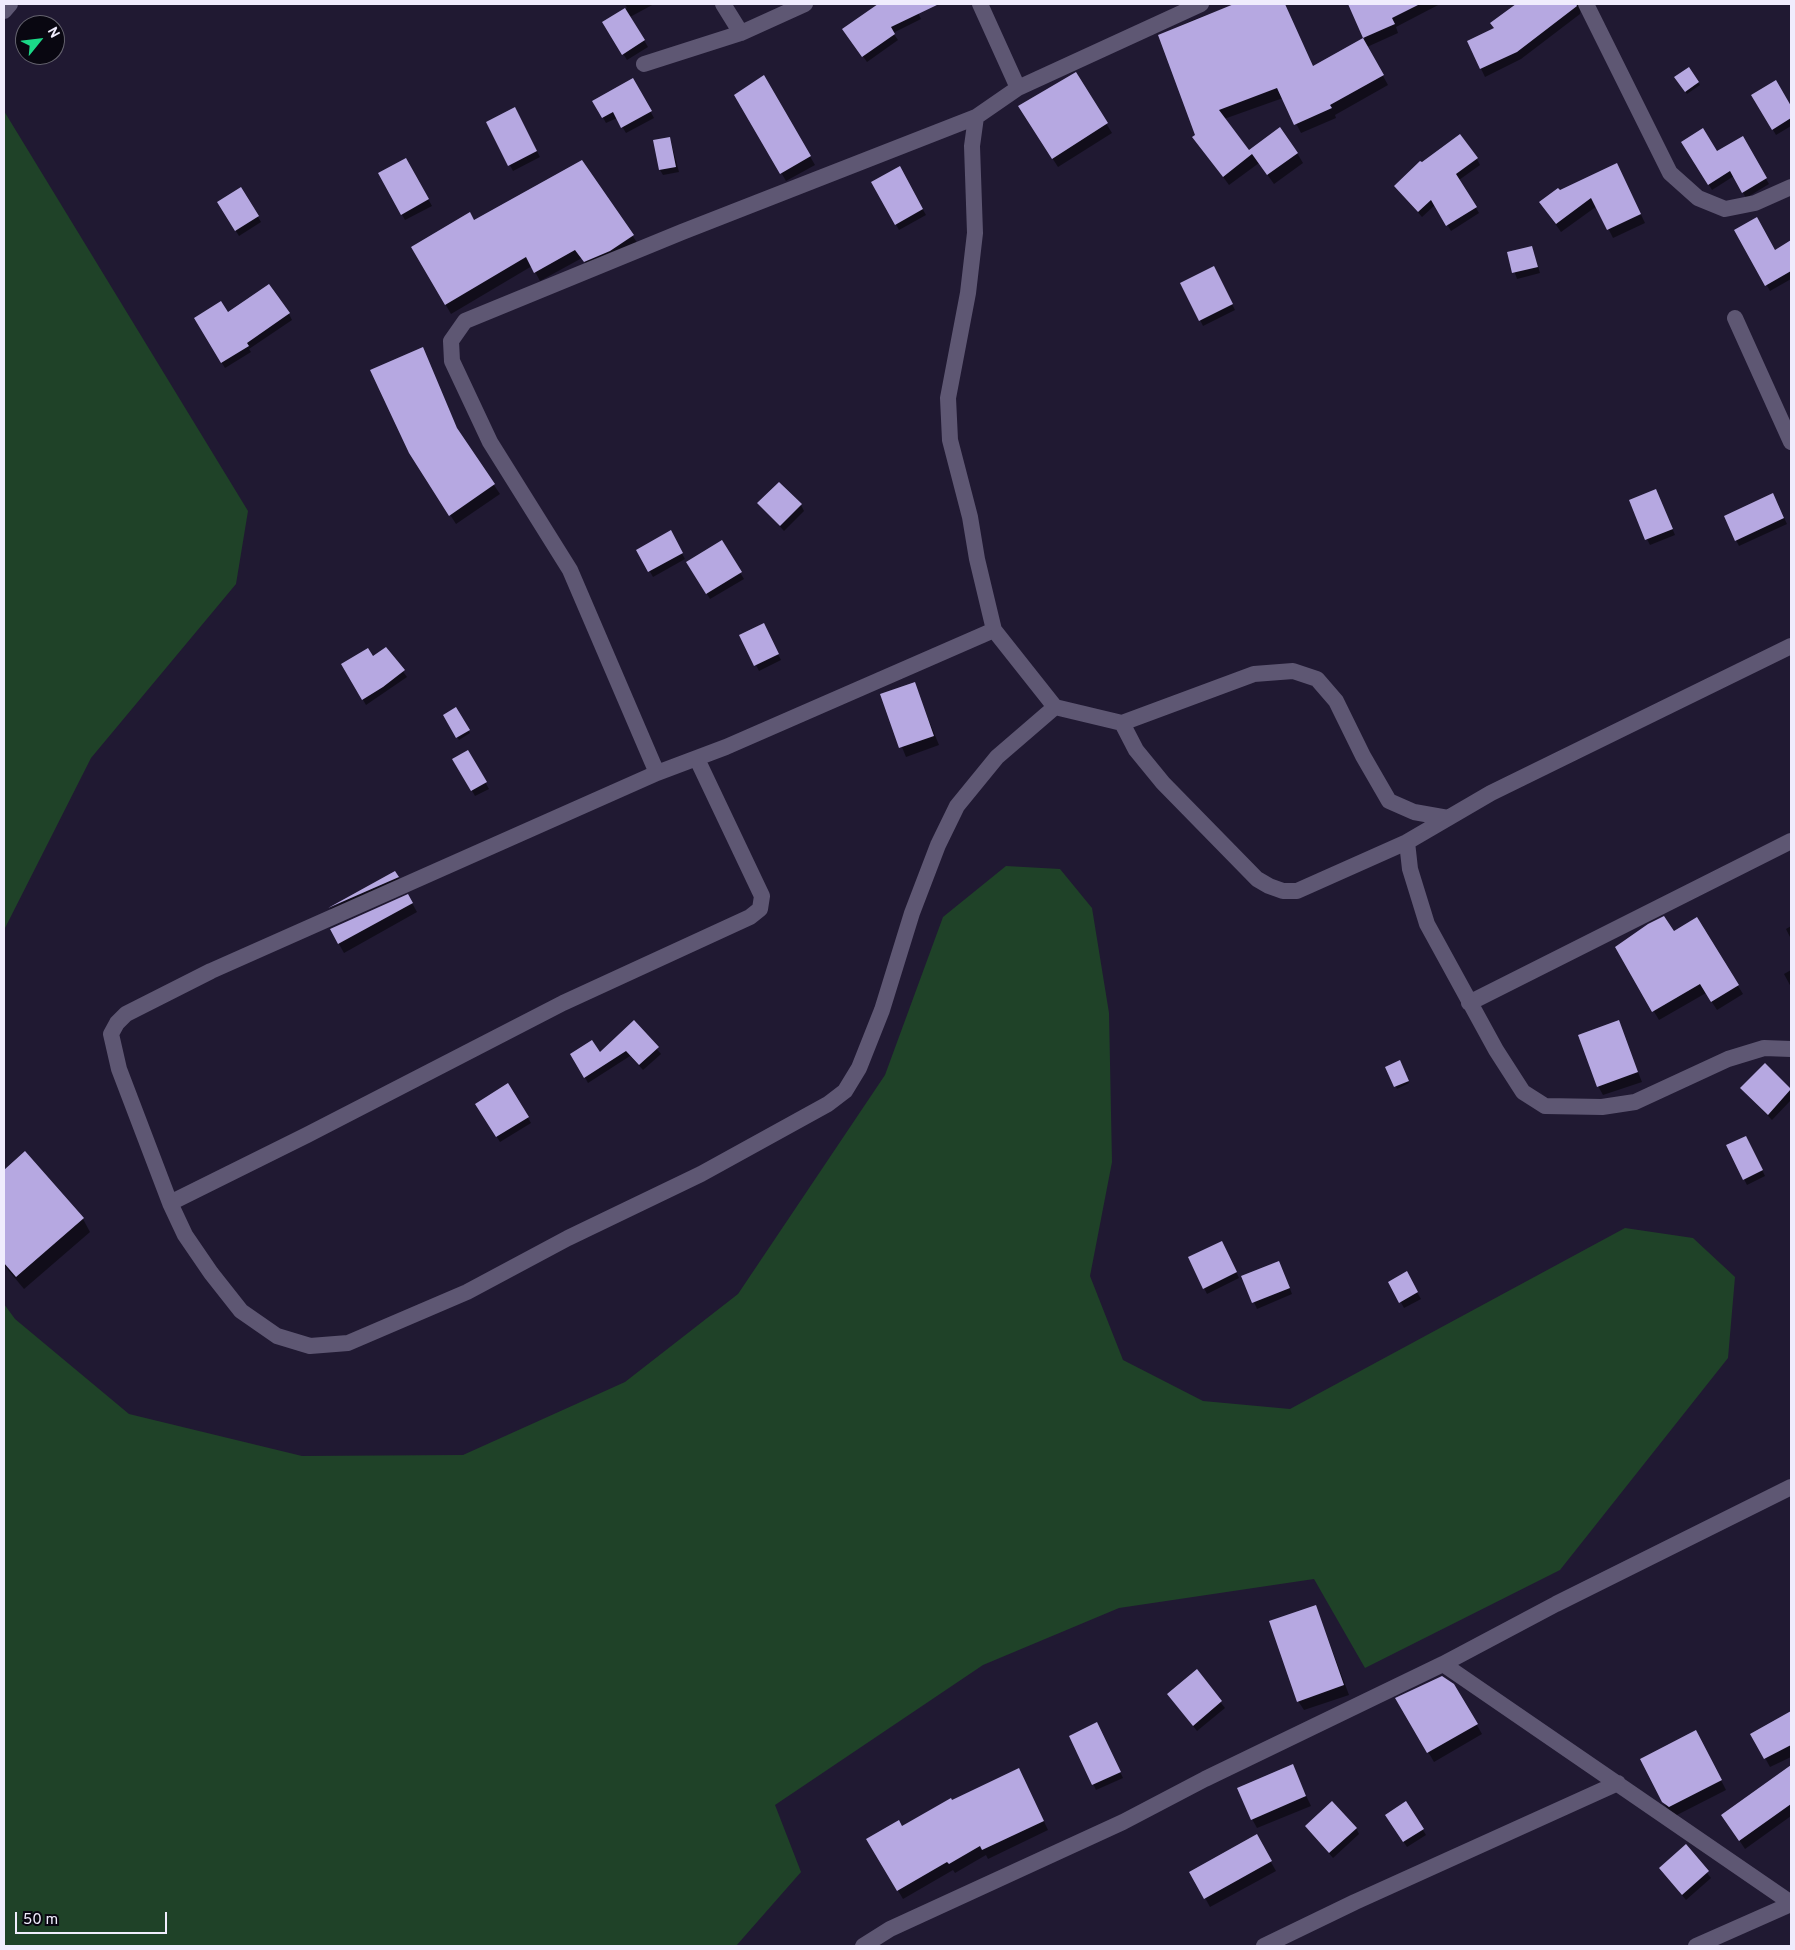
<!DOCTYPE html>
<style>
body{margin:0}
#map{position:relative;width:1795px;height:1950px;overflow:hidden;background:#201932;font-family:Overpass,sans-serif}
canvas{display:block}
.frame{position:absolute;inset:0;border:5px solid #f0ecfd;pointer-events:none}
.north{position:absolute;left:15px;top:15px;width:50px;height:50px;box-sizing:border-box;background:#090711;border:1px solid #65636f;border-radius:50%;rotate:61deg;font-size:14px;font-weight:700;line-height:20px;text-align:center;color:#f0ecfd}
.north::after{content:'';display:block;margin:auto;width:18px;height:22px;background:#1bd988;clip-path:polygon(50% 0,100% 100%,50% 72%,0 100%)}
.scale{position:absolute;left:15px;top:1912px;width:152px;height:22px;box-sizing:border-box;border:2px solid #f0ecfd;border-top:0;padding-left:6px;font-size:15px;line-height:18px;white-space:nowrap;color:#f0ecfd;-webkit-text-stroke:4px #090711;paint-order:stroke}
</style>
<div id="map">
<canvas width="1795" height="1950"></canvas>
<div class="frame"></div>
<div class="north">N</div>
<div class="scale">50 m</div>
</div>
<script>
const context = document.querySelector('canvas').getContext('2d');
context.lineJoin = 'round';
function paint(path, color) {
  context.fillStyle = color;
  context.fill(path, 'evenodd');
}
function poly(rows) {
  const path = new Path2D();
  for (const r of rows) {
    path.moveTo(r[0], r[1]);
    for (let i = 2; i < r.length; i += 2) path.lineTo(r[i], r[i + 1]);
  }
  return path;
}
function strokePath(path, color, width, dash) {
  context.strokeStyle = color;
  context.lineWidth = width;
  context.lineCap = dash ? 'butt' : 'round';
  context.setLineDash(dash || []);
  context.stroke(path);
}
paint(poly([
 [4,111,248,511,236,584,91,758,4,930],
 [1006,866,1060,869,1092,908,1109,1013,1112,1162,1090,1276,1123,1360,1203,1401,1290,1409,1625,1228,1693,1238,1735,1277,1728,1358,1560,1570,1365,1668,1314,1579,1119,1608,983,1665,775,1805,801,1872,736,1946,4,1946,4,1304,15,1319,129,1414,302,1456,463,1455,625,1382,738,1294,885,1075,943,917]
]), '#1f4228');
paint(poly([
 [625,4,654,4,630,17,648,47,627,60,604,23,627,8],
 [880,4,914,4,921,19,893,33,898,40,867,62,844,29],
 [1241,4,1284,4,1313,67,1365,39,1349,4,1440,4,1396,27,1398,33,1367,47,1388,85,1335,115,1336,118,1301,133,1283,98,1224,119,1249,151,1297,153,1303,163,1274,184,1259,163,1229,185,1194,137,1196,136,1160,35,1193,20,1220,10,1221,12],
 [1518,4,1578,4,1581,8,1580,14,1521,59,1485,77,1468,42,1495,29,1492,23],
 [1689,69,1700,85,1687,94,1676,78],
 [1076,74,1112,133,1058,167,1025,116],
 [764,77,815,165,786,181,736,95],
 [633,79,654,118,626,133,617,118,606,123,594,101],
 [1776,82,1791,109,1791,126,1776,135,1753,96],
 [518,115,540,157,513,171,488,123],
 [670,138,679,172,663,175,660,170],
 [1743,138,1769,184,1746,198,1734,176,1712,190,1683,142,1717,153],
 [406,159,432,206,405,220,380,174],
 [1477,159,1480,165,1459,180,1479,213,1451,231,1435,205,1422,217,1395,186],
 [899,168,926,215,899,230,873,182],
 [1621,173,1645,223,1613,238,1597,206,1561,232,1540,202,1559,192],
 [241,188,261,222,239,236,218,202],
 [474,222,632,235,638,244,590,270,582,258,540,281,532,266,451,314,413,248],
 [1736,230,1775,252,1791,242,1791,279,1770,291],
 [1532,247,1540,273,1517,279,1508,253],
 [1217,274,1235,310,1203,326,1182,284],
 [228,314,289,314,292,320,249,349,251,352,225,368,195,318],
 [427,358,460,435,500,494,456,524,416,462],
 [1656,490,1675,535,1650,545,1647,539],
 [1776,500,1787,524,1739,546,1736,540],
 [759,504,801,505,804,511,784,531],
 [670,532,685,559,653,577,638,550],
 [721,542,744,579,710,599,688,562],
 [766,630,781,660,759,671,741,635],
 [386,648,407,677,366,705,343,665,373,658],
 [914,684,939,745,906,757,881,695],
 [456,709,470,733,459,740,444,716],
 [468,751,489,789,475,796,454,759],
 [395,872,403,886,334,917,330,909],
 [408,896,417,912,344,953,331,930],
 [1697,918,1743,994,1717,1010,1706,993,1659,1020,1616,948,1674,932],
 [1791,926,1791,939,1786,929],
 [1791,970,1791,987,1784,974],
 [634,1022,661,1054,643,1070,630,1056,588,1083,572,1055,599,1054],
 [1618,1022,1642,1082,1603,1095,1598,1086],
 [1401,1064,1409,1083,1397,1089,1387,1068],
 [1765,1065,1791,1091,1791,1100,1772,1120,1742,1089],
 [508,1085,531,1123,500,1142,477,1104],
 [1749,1143,1765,1176,1747,1185,1744,1179],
 [25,1153,83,1219,90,1232,24,1289,4,1265,4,1171],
 [1225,1248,1239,1278,1207,1294,1204,1288],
 [1282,1268,1292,1294,1257,1309,1243,1277],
 [1406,1273,1421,1299,1404,1308,1390,1282],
 [1316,1607,1349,1695,1304,1710,1298,1701],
 [1196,1671,1225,1708,1197,1731,1168,1694],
 [1454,1685,1482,1734,1434,1762,1397,1699],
 [1789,1713,1791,1757,1770,1767,1752,1734],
 [1100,1730,1123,1778,1096,1790,1071,1736],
 [1701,1741,1726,1790,1675,1816,1669,1811,1663,1802],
 [1292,1766,1311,1806,1257,1828,1252,1819],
 [1791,1767,1791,1816,1745,1849,1723,1816],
 [1019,1769,1048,1830,988,1859,986,1855,955,1873,953,1870,903,1899,868,1840,902,1828],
 [1406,1803,1426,1835,1407,1847,1390,1821],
 [1306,1827,1356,1828,1359,1834,1333,1858],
 [1256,1836,1276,1871,1210,1907,1191,1872],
 [1686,1846,1711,1878,1686,1900,1660,1868]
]), '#0007');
paint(poly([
 [878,4,939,4,891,27,895,34,862,57,842,29],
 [1234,4,1285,4,1313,66,1363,38,1384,75,1330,105,1332,108,1294,125,1277,88,1219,110,1249,150,1280,127,1298,153,1267,175,1252,154,1223,177,1192,137,1195,135,1158,35],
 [1348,4,1420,4,1392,18,1395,24,1363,38],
 [1516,4,1576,4,1577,6,1517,52,1480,69,1467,41,1494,28,1490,23],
 [625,8,645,40,622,55,602,22],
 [1689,67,1699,82,1685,92,1674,77],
 [1076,72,1108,123,1052,159,1018,106],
 [764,75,811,156,780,174,734,95],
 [633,78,652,111,621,128,613,112,602,118,592,101],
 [1776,80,1791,106,1791,118,1772,130,1751,95],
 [515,107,537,151,508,166,486,122],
 [1703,128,1717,151,1743,136,1767,178,1742,193,1730,171,1708,185,1681,142],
 [1460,134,1478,158,1456,174,1477,207,1446,226,1431,200,1418,212,1394,186,1420,161,1422,162],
 [670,137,676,167,659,170,653,140],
 [406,158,429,199,401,215,378,173],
 [582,160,634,235,610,251,584,262,575,250,534,273,526,257,445,305,411,247,470,212,474,220],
 [1617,163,1641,214,1607,230,1591,198,1556,224,1539,202,1558,188,1560,190],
 [900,166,923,209,895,225,871,182],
 [241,187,259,216,235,231,217,202],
 [1757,217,1775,250,1791,240,1791,271,1765,286,1734,230],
 [1532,246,1538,267,1512,273,1507,252],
 [1214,266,1233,304,1199,321,1180,283],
 [269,284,290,313,247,343,249,346,221,363,194,318,221,301,228,312],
 [423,347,457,428,495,484,449,516,409,453,370,370],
 [779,482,802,504,780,526,757,503],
 [1656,489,1673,529,1645,540,1629,500],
 [1773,493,1784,518,1735,541,1724,516],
 [671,530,683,553,648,572,636,550],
 [722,540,742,572,706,594,686,562],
 [764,623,779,654,754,666,739,635],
 [386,647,405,670,383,687,362,700,341,664,368,648,373,656],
 [915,682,934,736,899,748,880,694],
 [456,707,470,730,456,738,443,715],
 [468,750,487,782,471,791,452,759],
 [395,871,399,877,328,908],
 [408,894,413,903,338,944,330,929],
 [1664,916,1674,931,1697,917,1739,985,1711,1002,1700,984,1652,1012,1615,947,1648,924],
 [634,1020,659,1047,639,1065,626,1051,584,1078,570,1054,592,1040,600,1052],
 [1619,1020,1638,1072,1597,1087,1578,1035],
 [1400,1060,1409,1081,1394,1087,1385,1067],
 [1765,1063,1791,1089,1768,1115,1740,1088],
 [508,1083,529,1117,496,1137,475,1104],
 [1746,1136,1763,1170,1743,1180,1726,1145],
 [25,1151,84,1218,16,1277,4,1263,4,1170],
 [1222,1241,1237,1272,1203,1289,1188,1257],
 [1279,1261,1290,1288,1252,1303,1241,1276],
 [1407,1271,1418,1292,1399,1303,1388,1282],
 [1316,1605,1344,1685,1297,1702,1269,1621],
 [1197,1669,1222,1701,1193,1726,1167,1694],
 [1442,1676,1454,1684,1478,1724,1427,1753,1395,1698],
 [1791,1711,1791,1745,1764,1759,1750,1734],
 [1097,1722,1121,1772,1092,1785,1069,1736],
 [1696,1730,1722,1780,1669,1807,1662,1802,1640,1759],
 [1293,1764,1306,1796,1251,1820,1237,1788],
 [1791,1765,1791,1804,1739,1841,1721,1815],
 [1019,1768,1044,1821,982,1850,980,1846,949,1864,947,1862,897,1891,866,1839,899,1820,902,1826,951,1798,952,1800],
 [1332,1801,1357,1828,1329,1853,1305,1826],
 [1406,1801,1424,1829,1403,1842,1385,1815],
 [1257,1834,1272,1861,1204,1899,1189,1872],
 [1686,1844,1709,1871,1682,1895,1659,1868]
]), '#b6a8e1');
strokePath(poly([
 [723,4,741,33],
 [980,4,1018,88],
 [1586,4,1670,173,1698,198,1725,209,1755,203,1791,187],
 [4,11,10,4],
 [644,64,741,33,805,4],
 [976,117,972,146,975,233,968,293,948,398,950,440,970,517,977,559,994,630,1055,707,1122,723,1136,750,1163,783,1257,879,1269,886,1283,891,1297,891,1407,842,1410,869,1427,924,1496,1050,1523,1092,1545,1106,1602,1107,1635,1102,1728,1059,1764,1048,1791,1049],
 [1735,318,1791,442],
 [994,630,726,747,657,773,211,971,126,1014,117,1023,111,1034,119,1069,170,1203,185,1235,211,1273,241,1311,277,1336,310,1346,348,1343,467,1292,568,1238,701,1174,828,1104,845,1091,859,1068,882,1010,912,913,938,845,957,806,997,757,1055,707],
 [1122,723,1254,674,1293,671,1317,679,1336,701,1363,756,1389,801,1414,812,1448,818],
 [657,773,570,570,490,442,452,361,451,341,465,321,682,232,976,117,1018,88,1201,4],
 [1407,842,1491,793,1791,646],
 [1469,1003,1791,841],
 [170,1203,307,1135,563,1003,750,917,760,909,762,896,697,759],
 [1443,1664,1791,1903],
 [863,1946,890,1929,1123,1822,1205,1779,1443,1664,1556,1604,1791,1487],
 [1264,1946,1355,1902,1618,1783],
 [1696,1946,1791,1904]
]), '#5e5773', 16);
</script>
